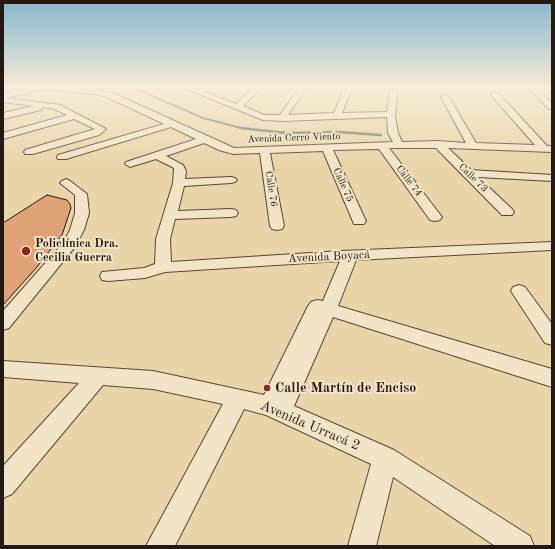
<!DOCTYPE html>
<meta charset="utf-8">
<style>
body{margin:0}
#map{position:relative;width:555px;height:549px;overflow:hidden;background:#ead5a9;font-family:"Old Standard TT",serif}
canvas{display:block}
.frame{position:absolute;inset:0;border:4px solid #241812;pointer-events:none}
</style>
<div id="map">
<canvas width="555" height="549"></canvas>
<div class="frame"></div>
</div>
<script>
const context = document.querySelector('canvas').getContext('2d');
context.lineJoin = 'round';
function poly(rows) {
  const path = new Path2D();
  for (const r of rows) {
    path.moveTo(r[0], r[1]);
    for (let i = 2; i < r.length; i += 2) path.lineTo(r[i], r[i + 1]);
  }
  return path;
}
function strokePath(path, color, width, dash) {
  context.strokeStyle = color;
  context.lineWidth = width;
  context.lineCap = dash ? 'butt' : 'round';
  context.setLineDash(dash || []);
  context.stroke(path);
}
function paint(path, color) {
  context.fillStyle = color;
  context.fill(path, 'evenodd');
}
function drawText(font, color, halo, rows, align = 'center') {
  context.font = font + ' "Old Standard TT",serif';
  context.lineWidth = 4;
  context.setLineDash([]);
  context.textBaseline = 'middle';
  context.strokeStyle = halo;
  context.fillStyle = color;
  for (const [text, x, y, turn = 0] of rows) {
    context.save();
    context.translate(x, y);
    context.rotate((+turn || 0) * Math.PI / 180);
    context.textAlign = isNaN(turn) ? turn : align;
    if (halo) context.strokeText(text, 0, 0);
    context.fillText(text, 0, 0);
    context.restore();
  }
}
strokePath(poly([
 [134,88,203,118,245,129]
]), '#6a796a', 2);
strokePath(poly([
 [241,128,286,133,339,132,381,135]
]), '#6a796a', 2.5);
const building = poly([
 [47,195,67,200,70,204,71,208,62,235,37,267,3,305,3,223,47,195]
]);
paint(building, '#dfa176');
strokePath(building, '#241812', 1);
const minor = poly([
 [28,88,79,88,95,90,115,94,234,148,393,142,388,133,387,117,282,121,263,120,184,88,195,88,236,104,253,88,261,88,243,106,264,115,280,115,299,88,306,88,288,115,334,113,344,88,352,88,342,113,387,112,390,88,398,88,395,116,398,133,402,142,438,141,466,143,441,97,445,95,449,97,476,143,535,145,491,95,492,93,498,93,547,146,552,146,552,152,448,148,471,170,552,175,552,181,478,177,512,209,514,212,512,215,502,215,436,148,389,148,442,217,440,220,435,221,430,220,379,149,333,150,366,221,364,224,354,224,323,151,270,153,284,226,282,229,277,230,272,229,270,226,260,153,233,154,219,150,204,143,166,156,183,165,186,171,185,179,231,177,235,178,237,180,235,182,231,183,184,186,178,211,231,209,236,210,238,213,236,216,231,217,175,219,170,239,171,262,341,251,552,242,552,250,356,260,338,306,552,369,552,387,333,317,294,406,394,450,530,536,534,546,495,546,393,477,376,546,348,546,371,464,266,415,244,409,175,546,146,546,223,404,153,389,103,385,12,494,3,498,3,466,79,383,3,377,3,361,153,371,264,395,308,306,311,302,317,300,323,301,340,261,165,272,145,278,108,281,102,280,100,276,102,272,144,268,155,264,156,239,173,183,174,168,156,159,130,167,125,164,126,162,196,139,171,127,66,159,58,159,57,157,58,155,164,124,109,98,95,94,48,90,35,91,6,98,60,105,106,129,99,135,33,154,25,154,24,152,25,150,95,129,74,119,3,139,3,133,67,115,55,109,42,107,41,110,3,119,3,113,34,106,3,102,3,94,28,88],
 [528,88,536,88,552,103,552,109,549,109,528,88],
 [66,179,70,181,87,194,89,213,84,230,74,248,9,328,3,330,3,311,63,243,70,230,75,213,75,195,60,183,62,181,66,179],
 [519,285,525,287,552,324,552,345,545,343,511,291,513,287,519,285]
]);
strokePath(minor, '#564738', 2);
paint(minor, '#f1e4c7');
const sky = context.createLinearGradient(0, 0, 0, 165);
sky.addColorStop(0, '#88b6cd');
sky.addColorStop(0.53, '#f6ecd8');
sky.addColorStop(1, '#f6ecd800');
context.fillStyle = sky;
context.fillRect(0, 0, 555, 165);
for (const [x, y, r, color] of [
 [26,251,5,"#8f2418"],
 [267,388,4,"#8f2418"]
]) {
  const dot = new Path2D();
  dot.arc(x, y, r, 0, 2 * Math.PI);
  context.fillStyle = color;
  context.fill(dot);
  strokePath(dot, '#f1e4c7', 1.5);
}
drawText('10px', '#241812', '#f1e4c7', [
 ["Avenida Cerro Viento",294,138,-2],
 ["Calle 73",473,178,44],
 ["Calle 74",409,181,53],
 ["Calle 75",343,185,66],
 ["Calle 76",271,189,81]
]);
drawText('bold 12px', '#241812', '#f1e4c7', [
 ["Policlínica Dra.",35,244],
 ["Cecilia Guerra",35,258]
], 'left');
drawText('12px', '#241812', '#f1e4c7', [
 ["Avenida Boyacá",329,257,-3]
]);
drawText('bold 14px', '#241812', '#f1e4c7', [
 ["Calle Martín de Enciso",275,388]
], 'left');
drawText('14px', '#241812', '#f1e4c7', [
 ["Avenida Urracá 2",310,426,23]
]);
</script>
